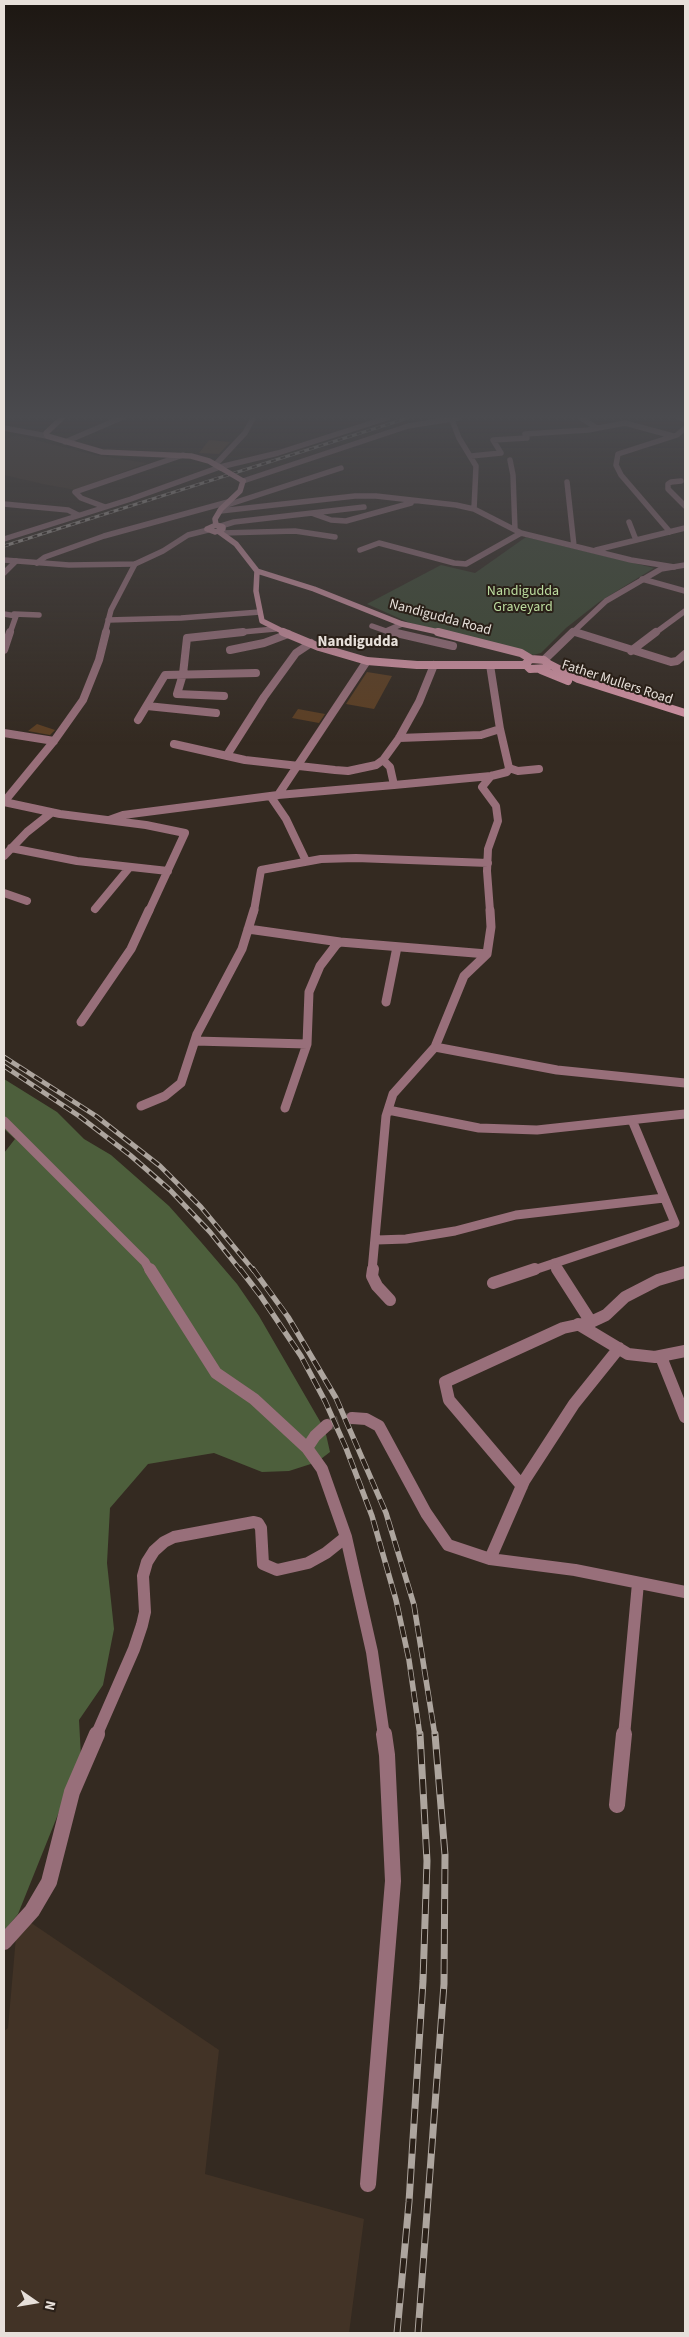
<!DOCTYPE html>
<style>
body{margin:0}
#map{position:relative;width:689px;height:2337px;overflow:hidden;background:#342a21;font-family:"Source Sans 3",sans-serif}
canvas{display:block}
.frame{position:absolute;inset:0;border:5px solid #e7e0da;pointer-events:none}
.north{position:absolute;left:10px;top:2277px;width:50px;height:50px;-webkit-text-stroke:4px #2a2018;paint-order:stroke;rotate:103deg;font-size:14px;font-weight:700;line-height:20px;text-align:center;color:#e7e0da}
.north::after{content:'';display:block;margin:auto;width:18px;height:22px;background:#e7e0da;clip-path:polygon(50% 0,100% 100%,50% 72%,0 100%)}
</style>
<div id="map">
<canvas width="689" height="2337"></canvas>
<div class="frame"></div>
<div class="north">N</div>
</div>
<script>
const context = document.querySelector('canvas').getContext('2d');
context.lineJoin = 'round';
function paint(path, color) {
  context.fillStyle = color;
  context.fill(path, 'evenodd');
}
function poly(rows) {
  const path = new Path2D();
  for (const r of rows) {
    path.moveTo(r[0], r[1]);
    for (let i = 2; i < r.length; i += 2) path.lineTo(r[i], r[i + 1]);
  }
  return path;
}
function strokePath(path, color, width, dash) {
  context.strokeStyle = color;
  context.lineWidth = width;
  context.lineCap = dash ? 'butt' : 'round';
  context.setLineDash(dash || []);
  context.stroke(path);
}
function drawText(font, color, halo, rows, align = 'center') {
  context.font = font + ' "Source Sans 3",sans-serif';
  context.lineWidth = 4;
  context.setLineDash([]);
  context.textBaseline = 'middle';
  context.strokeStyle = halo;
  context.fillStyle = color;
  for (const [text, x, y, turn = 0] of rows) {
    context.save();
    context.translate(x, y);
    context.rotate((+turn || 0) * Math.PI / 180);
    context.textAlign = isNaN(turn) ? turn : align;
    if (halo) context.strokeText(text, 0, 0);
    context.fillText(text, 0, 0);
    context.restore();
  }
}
paint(poly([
 [16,435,95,455,147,463,75,490,43,484,4,475,4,450,6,448,4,447,4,440],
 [18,1914,219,2050,205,2174,364,2219,349,2333,4,2333,4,2031,8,2028]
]), '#423326');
paint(poly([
 [526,537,654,568,599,602,566,628,541,653,533,655,489,642,410,623,367,604,441,565,475,573]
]), '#3d4932');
paint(poly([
 [4,1079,57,1112,84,1139,111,1155,169,1206,201,1242,237,1284,259,1316,325,1430,330,1452,317,1462,289,1471,262,1472,214,1453,148,1464,110,1508,107,1563,114,1629,103,1685,79,1720,81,1757,18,1914,4,1931,4,1153,15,1139,4,1129]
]), '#4d5f3c');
paint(poly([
 [209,440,230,442,219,454,199,453],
 [367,672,392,676,374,709,346,704],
 [298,709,325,714,319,723,292,718],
 [37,724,55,730,50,735,28,731]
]), '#5d3f23');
strokePath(poly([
 [327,1425,352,1418]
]), '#4f453d', 12, [12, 6]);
strokePath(poly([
 [581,418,597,428],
 [681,418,685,420],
 [452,420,459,438,476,466,474,509],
 [4,428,47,436],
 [65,442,121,418],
 [471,456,501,453,493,440,527,438,525,434,588,430,625,423,673,436],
 [510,460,513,475,515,530],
 [216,464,245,433,253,418],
 [243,481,408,426,458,418],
 [681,481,671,482,668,484,668,489,685,506],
 [567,482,574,546],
 [4,504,68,510,78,515],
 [224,506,341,468],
 [105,507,81,498,75,492,183,455],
 [220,511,355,496,376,496,456,505,474,509,521,533,631,560,674,567],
 [314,514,331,520,346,521,411,503],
 [629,522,636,540],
 [221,526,234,522,364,507],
 [670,532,621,475,616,465,618,454,677,435,685,428],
 [222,533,295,531,335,537],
 [4,539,131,499,220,467,278,453,387,418],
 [360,550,379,543,454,563,466,564,521,533],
 [596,550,685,528],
 [37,563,45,557,104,536,228,502],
 [4,573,16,561],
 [642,579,685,591],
 [4,614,16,616,10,633],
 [14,614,39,615],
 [108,620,181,618,260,612],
 [372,626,386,631,402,624],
 [386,631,397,633],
 [574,632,579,633],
 [105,633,111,610,135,564],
 [231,633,275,629],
 [655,633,685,611]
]), '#986f7a', 5.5);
strokePath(poly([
 [392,632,453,646],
 [575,632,671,662,677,661,685,654],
 [4,650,10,632],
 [230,650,264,643,288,634],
 [631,651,656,632],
 [224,696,177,694,183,674,187,638,243,632],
 [147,706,216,713],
 [138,720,165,675,256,673],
 [4,733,54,741],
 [399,738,481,735,500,729],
 [174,744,245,760,335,770,348,771,376,765,383,760,399,738,419,702,434,665],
 [227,755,264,697,296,653,311,643],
 [383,760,390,767,394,785,491,776,507,772,509,768,500,729,490,665],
 [509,768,518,771,539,769],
 [278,795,367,661],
 [271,797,286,819,306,861],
 [4,802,60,814,146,825,185,833,149,911],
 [4,802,54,741,83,700,99,660,106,632],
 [109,820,123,815,278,795,394,785],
 [11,848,77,861,168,871],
 [4,856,27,832,51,813],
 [4,893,27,901],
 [95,909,129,868],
 [254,911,261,870,321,859,356,858,488,863],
 [490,911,487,871,488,849,498,821,496,806,482,787,491,776]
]), '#986f7a', 8);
strokePath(poly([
 [248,929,340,942],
 [386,1002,397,947],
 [81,1022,131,949,149,910],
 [195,1041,307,1044],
 [435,1047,557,1070,685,1083],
 [141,1106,165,1096,181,1083,197,1034,242,949,254,910],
 [285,1108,307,1044,309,992,320,966,336,945,340,942,487,954],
 [388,1110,479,1128,537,1130,685,1114],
 [4,1121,145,1262,150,1271],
 [377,1240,406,1239,455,1231,516,1215,664,1198],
 [554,1263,558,1271],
 [372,1271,386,1116,393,1094,435,1047,464,976,487,954,491,927,490,910],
 [531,1271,675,1223,632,1120]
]), '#986f7a', 9);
strokePath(poly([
 [150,1269,216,1373,254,1399,307,1448,322,1469,346,1537,372,1652,384,1736],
 [373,1269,372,1276,377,1286,390,1300],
 [557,1269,591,1322],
 [493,1283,535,1269],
 [578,1324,628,1354,655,1357,685,1351],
 [661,1357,685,1417],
 [352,1418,366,1419,379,1426,426,1513,448,1545,490,1559,575,1570,685,1592],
 [307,1448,315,1436,327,1425],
 [522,1486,449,1400,445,1382,563,1328,591,1322,606,1315,625,1297,658,1280,685,1272],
 [490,1559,524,1481,574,1404,619,1348],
 [96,1736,134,1649,142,1625,145,1612,143,1576,147,1562,154,1551,164,1542,174,1537,254,1522,258,1523,261,1528,263,1564,277,1570,308,1563,326,1553,346,1537],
 [624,1736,638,1583]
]), '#986f7a', 12);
strokePath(poly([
 [617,1805,624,1734],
 [4,1942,32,1911,49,1882,72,1792,97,1734],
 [368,2184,393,1881,387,1755,384,1734]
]), '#986f7a', 16);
strokePath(poly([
 [4,560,69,565,135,564,163,551,188,535,208,530],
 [572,633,606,601,661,569,685,565]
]), '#986f7a', 5.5);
strokePath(poly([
 [544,660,573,632]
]), '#986f7a', 8);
strokePath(poly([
 [62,418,46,433,47,436,102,452,191,456,209,461,221,468],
 [216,525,215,519,221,509,240,491,243,481],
 [216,525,223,527,223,529,215,532,207,529,216,525],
 [218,531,236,544,257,571,256,591,262,621,286,633],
 [257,571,314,589,402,624,443,633]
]), '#d594a5', 5.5);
strokePath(poly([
 [283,632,319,647,367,661,417,665,525,665],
 [438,632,521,653,531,659],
 [531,659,544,660,549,664,547,668,530,669,525,664,531,659],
 [549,664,578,679,685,713],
 [541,670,568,681]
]), '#d594a5', 8);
const railFar3 = poly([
 [4,546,408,418]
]);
const railFar2 = poly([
 [4,1057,96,1116,160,1166,201,1207,254,1271],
 [4,1066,79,1116,130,1155,170,1190,210,1232,241,1271]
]);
const railFar1 = poly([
 [240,1269,260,1295,301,1356,325,1401,346,1448,372,1516,396,1600,409,1660,420,1736],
 [253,1269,288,1317,336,1398,386,1513,414,1605,435,1736]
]);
const rail = poly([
 [397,2333,409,2202,423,1981,427,1861,420,1734],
 [418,2333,444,1984,445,1855,435,1734]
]);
strokePath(railFar3, '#ada59e', 3);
strokePath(railFar2, '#ada59e', 5);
strokePath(railFar1, '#ada59e', 5.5);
strokePath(rail, '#ada59e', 7);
strokePath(railFar3, '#2a2018', 2, [5]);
strokePath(railFar2, '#2a2018', 3, [9]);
strokePath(railFar1, '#2a2018', 4, [11]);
strokePath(rail, '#2a2018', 5, [15]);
strokePath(poly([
 [221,468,243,481]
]), '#d594a5', 5.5);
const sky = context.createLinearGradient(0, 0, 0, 746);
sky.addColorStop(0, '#1d1712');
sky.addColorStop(0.56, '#4a4a4e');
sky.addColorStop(1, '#4a4a4e00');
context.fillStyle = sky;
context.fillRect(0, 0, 689, 746);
drawText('14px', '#bcdc9f', '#2a2018', [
 ["Nandigudda",523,592],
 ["Graveyard",523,608]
]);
drawText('14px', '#e7e0da', '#2a2018', [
 ["Nandigudda Road",440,618,15],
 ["Father Mullers Road",617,683,18]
]);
drawText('bold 15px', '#e7e0da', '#2a2018', [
 ["Nandigudda",358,643]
]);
</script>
